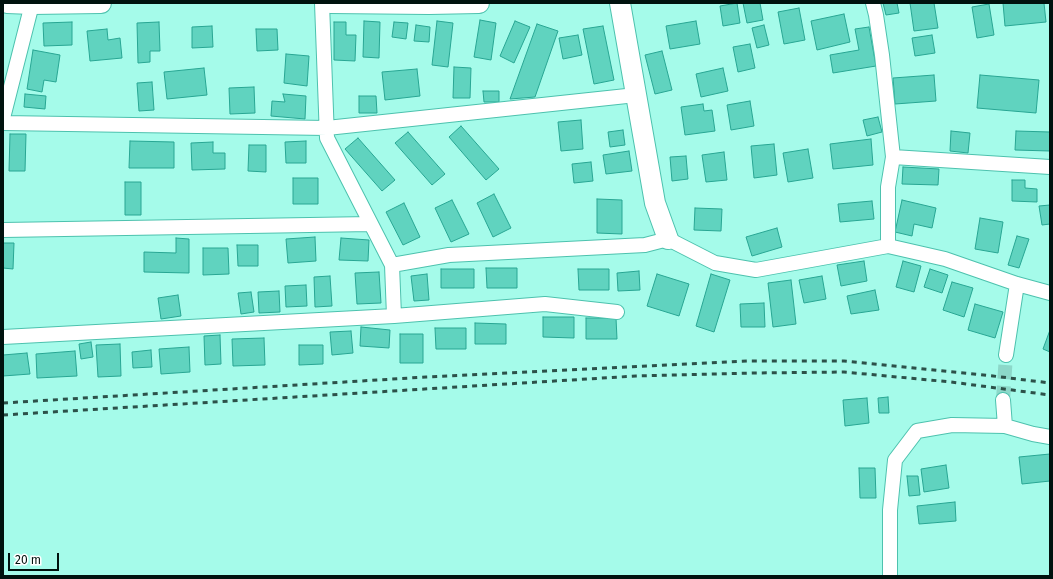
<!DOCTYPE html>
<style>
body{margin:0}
#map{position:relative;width:1053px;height:579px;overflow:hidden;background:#a5fbea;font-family:"Fira Sans",sans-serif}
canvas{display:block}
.frame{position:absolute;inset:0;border:4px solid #00120e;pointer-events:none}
.scale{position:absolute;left:8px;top:553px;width:51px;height:18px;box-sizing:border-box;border:2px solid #00120e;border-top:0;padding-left:5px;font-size:12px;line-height:14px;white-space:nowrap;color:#00120e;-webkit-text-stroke:3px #fff;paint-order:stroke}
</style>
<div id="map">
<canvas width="1053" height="579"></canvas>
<div class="frame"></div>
<div class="scale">20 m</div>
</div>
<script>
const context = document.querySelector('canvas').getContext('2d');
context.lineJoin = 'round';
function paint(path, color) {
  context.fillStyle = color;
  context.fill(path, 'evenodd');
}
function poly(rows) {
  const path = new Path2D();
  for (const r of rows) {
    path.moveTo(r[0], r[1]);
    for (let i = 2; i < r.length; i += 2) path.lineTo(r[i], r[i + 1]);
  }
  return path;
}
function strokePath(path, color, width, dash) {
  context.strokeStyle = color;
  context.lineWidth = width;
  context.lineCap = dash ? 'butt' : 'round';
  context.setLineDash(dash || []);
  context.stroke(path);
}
const building = poly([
 [737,3,740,23,723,26,720,6,737,3],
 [743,3,760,3,763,20,747,23,743,3],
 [883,3,900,3,897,3,899,13,886,15,883,3],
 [910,3,934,3,938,28,914,31,910,3],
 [1003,3,1044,3,1046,22,1005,26,1003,3],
 [989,4,994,35,977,38,972,7,989,4],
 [799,8,805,40,784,44,778,12,799,8],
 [844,14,850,42,817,50,811,21,844,14],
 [480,20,496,23,491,60,474,57,480,20],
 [364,21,380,22,379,58,363,57,364,21],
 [437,21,453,23,448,67,432,65,437,21],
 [515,21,530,27,514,63,500,56,515,21],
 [696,21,700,44,670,49,666,26,696,21],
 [72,22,72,45,44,46,43,23,72,22],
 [159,22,160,51,150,51,150,62,138,63,137,23,159,22],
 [334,22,346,22,346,35,356,35,355,61,334,60,334,22],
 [394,22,408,23,406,39,392,37,394,22],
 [537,24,558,31,535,97,510,99,537,24],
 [416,25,430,27,429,42,414,41,416,25],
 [764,25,769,45,757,48,752,28,764,25],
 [212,26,213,47,192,48,192,27,212,26],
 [603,26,614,80,594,84,583,29,603,26],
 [869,27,876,66,833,73,830,55,859,50,855,29,869,27],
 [107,29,108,40,120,38,122,58,90,61,87,31,107,29],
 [256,29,277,29,278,50,257,51,256,29],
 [578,35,582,55,563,59,559,38,578,35],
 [932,35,935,53,915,56,912,38,932,35],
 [750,44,755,68,738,72,733,47,750,44],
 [33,50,60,55,56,82,44,80,42,92,27,89,33,50],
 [662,51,672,90,655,94,645,55,662,51],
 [286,54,309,56,307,86,284,83,286,54],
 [454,67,471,68,470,98,453,98,454,67],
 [204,68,207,95,167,99,164,72,204,68],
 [723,68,728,91,701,97,696,74,723,68],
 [417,69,420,96,385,100,382,72,417,69],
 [934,75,936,101,895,104,893,78,934,75],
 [980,75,1039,80,1036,113,977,108,980,75],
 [152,82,154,110,139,111,137,83,152,82],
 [254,87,255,113,230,114,229,88,254,87],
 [483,91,499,91,499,102,484,102,483,91],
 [25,94,46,96,45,109,24,107,25,94],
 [283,94,306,96,305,119,271,116,272,101,285,102,283,94],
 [359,96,376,96,377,113,359,113,359,96],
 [750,101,754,126,731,130,727,105,750,101],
 [703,104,704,111,712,110,715,131,685,135,681,107,703,104],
 [878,117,882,132,867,136,863,120,878,117],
 [581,120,583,149,561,151,558,122,581,120],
 [461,126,499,169,486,180,449,137,461,126],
 [623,130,625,145,610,147,608,132,623,130],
 [951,131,970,133,968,153,950,151,951,131],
 [1016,131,1050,132,1050,151,1015,150,1016,131],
 [408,132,445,174,432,185,395,143,408,132],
 [10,134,26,134,25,171,9,171,10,134],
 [358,138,395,180,382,191,345,149,358,138],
 [871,139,873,165,833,169,830,144,871,139],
 [130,141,174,142,174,168,129,168,130,141],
 [306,141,306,163,286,163,285,142,306,141],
 [213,142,213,153,225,153,225,169,192,170,191,143,213,142],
 [774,144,777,175,754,178,751,146,774,144],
 [249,145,266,145,266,172,248,171,249,145],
 [808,149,813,178,788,182,783,153,808,149],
 [629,151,632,171,606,174,603,155,629,151],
 [724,152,727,180,706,182,702,155,724,152],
 [686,156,688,179,672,181,670,157,686,156],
 [591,162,593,181,574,183,572,164,591,162],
 [903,167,939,169,938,185,902,184,903,167],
 [293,178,318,178,318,204,293,204,293,178],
 [1012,180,1025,180,1025,188,1037,189,1037,202,1012,201,1012,180],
 [125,182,141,182,141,215,125,215,125,182],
 [494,194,511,228,493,237,477,203,494,194],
 [597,199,622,200,622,234,597,233,597,199],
 [452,200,469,234,451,242,435,208,452,200],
 [902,200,936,208,932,228,914,224,912,236,895,232,902,200],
 [872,201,874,219,840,222,838,204,872,201],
 [404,203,420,237,403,245,386,212,404,203],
 [1050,205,1050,224,1042,225,1039,206,1050,205],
 [695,208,722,209,721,231,694,230,695,208],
 [980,218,1003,222,998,253,975,249,980,218],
 [777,228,782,247,752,256,746,237,777,228],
 [1017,236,1029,239,1019,268,1008,265,1017,236],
 [315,237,316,261,288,263,286,239,315,237],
 [176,238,189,239,189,273,144,272,144,252,176,253,176,238],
 [341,238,369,240,368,261,339,260,341,238],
 [3,243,14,243,13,269,3,268,3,243],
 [237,245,258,245,258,266,238,266,237,245],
 [203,248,228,248,229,274,203,275,203,248],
 [864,261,867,281,841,286,837,265,864,261],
 [903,261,921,266,914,292,896,287,903,261],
 [486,268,517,268,517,288,487,288,486,268],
 [441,269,474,269,474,288,441,288,441,269],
 [578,269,609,269,609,290,579,290,578,269],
 [930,269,948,275,942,293,924,287,930,269],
 [639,271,640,290,618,291,617,273,639,271],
 [379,272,381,303,357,304,355,273,379,272],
 [427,274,429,300,414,301,411,276,427,274],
 [657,274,689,284,679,316,647,306,657,274],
 [711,274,730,280,714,332,696,326,711,274],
 [330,276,332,306,315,307,314,277,330,276],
 [822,276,826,299,804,303,799,280,822,276],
 [791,280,796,324,773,327,768,283,791,280],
 [952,282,973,288,964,317,943,310,952,282],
 [306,285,307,306,286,307,285,286,306,285],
 [875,290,879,310,851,314,847,296,875,290],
 [279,291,280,312,259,313,258,292,279,291],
 [251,292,254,312,241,314,238,293,251,292],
 [178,295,181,316,161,319,158,298,178,295],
 [764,303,765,327,741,327,740,304,764,303],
 [975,304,1003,312,995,338,968,330,975,304],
 [543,317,574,317,574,338,543,337,543,317],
 [586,318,616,318,617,339,586,339,586,318],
 [475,323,506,324,506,344,475,344,475,323],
 [361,327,390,330,389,348,360,346,361,327],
 [435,328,466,328,466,349,436,349,435,328],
 [1050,330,1050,352,1043,349,1050,330],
 [351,331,353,353,332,355,330,332,351,331],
 [400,334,423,334,423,363,400,363,400,334],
 [220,335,221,364,205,365,204,336,220,335],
 [264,338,265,365,233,366,232,339,264,338],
 [91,342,93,357,81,359,79,344,91,342],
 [120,344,121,376,98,377,96,345,120,344],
 [299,345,323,345,323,364,299,365,299,345],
 [189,347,190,372,161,374,159,349,189,347],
 [151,350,152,367,133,368,132,352,151,350],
 [75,351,77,376,37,378,36,354,75,351],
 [27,353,30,374,3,376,3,355,27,353],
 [888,397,889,413,879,413,878,398,888,397],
 [867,398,869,423,845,426,843,400,867,398],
 [1050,454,1050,481,1022,484,1019,457,1050,454],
 [946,465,949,488,924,492,921,469,946,465],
 [859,468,875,468,876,498,860,498,859,468],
 [907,476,918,476,920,495,909,496,907,476],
 [955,502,956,521,919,524,917,506,955,502]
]);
paint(building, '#60d3bf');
strokePath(building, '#28a693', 1);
strokePath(poly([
 [1003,400,1006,355]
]), '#8cd8c9', 14, [14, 7]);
const street = poly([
 [322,3,327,138,392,265,394,316,545,304,617,312],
 [873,3,876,15,882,55,893,157,888,187,888,246],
 [3,118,32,4],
 [3,123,327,128,636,95],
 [893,157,1050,167],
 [3,230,371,224],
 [392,265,449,255,645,245,668,239,715,263,756,270,888,246,945,259,1017,284,1050,293],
 [3,337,394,316],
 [1006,355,1017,284],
 [1003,400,1005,426],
 [890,576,890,510,895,460,917,431,952,425,1005,426,1033,434,1050,437]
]);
const secondary = poly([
 [7,3,32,4,101,3],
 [330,3,429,4,479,3],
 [620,3,655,203,668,239]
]);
strokePath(street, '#4dc2ae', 16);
strokePath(secondary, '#4dc2ae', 22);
strokePath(street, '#fff', 14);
strokePath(secondary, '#fff', 20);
strokePath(poly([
 [3,403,426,377,748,361,844,361,993,376,1050,383],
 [3,415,636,376,753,373,844,372,951,382,1050,395]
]), '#2c5149', 3, [5, 5]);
</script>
